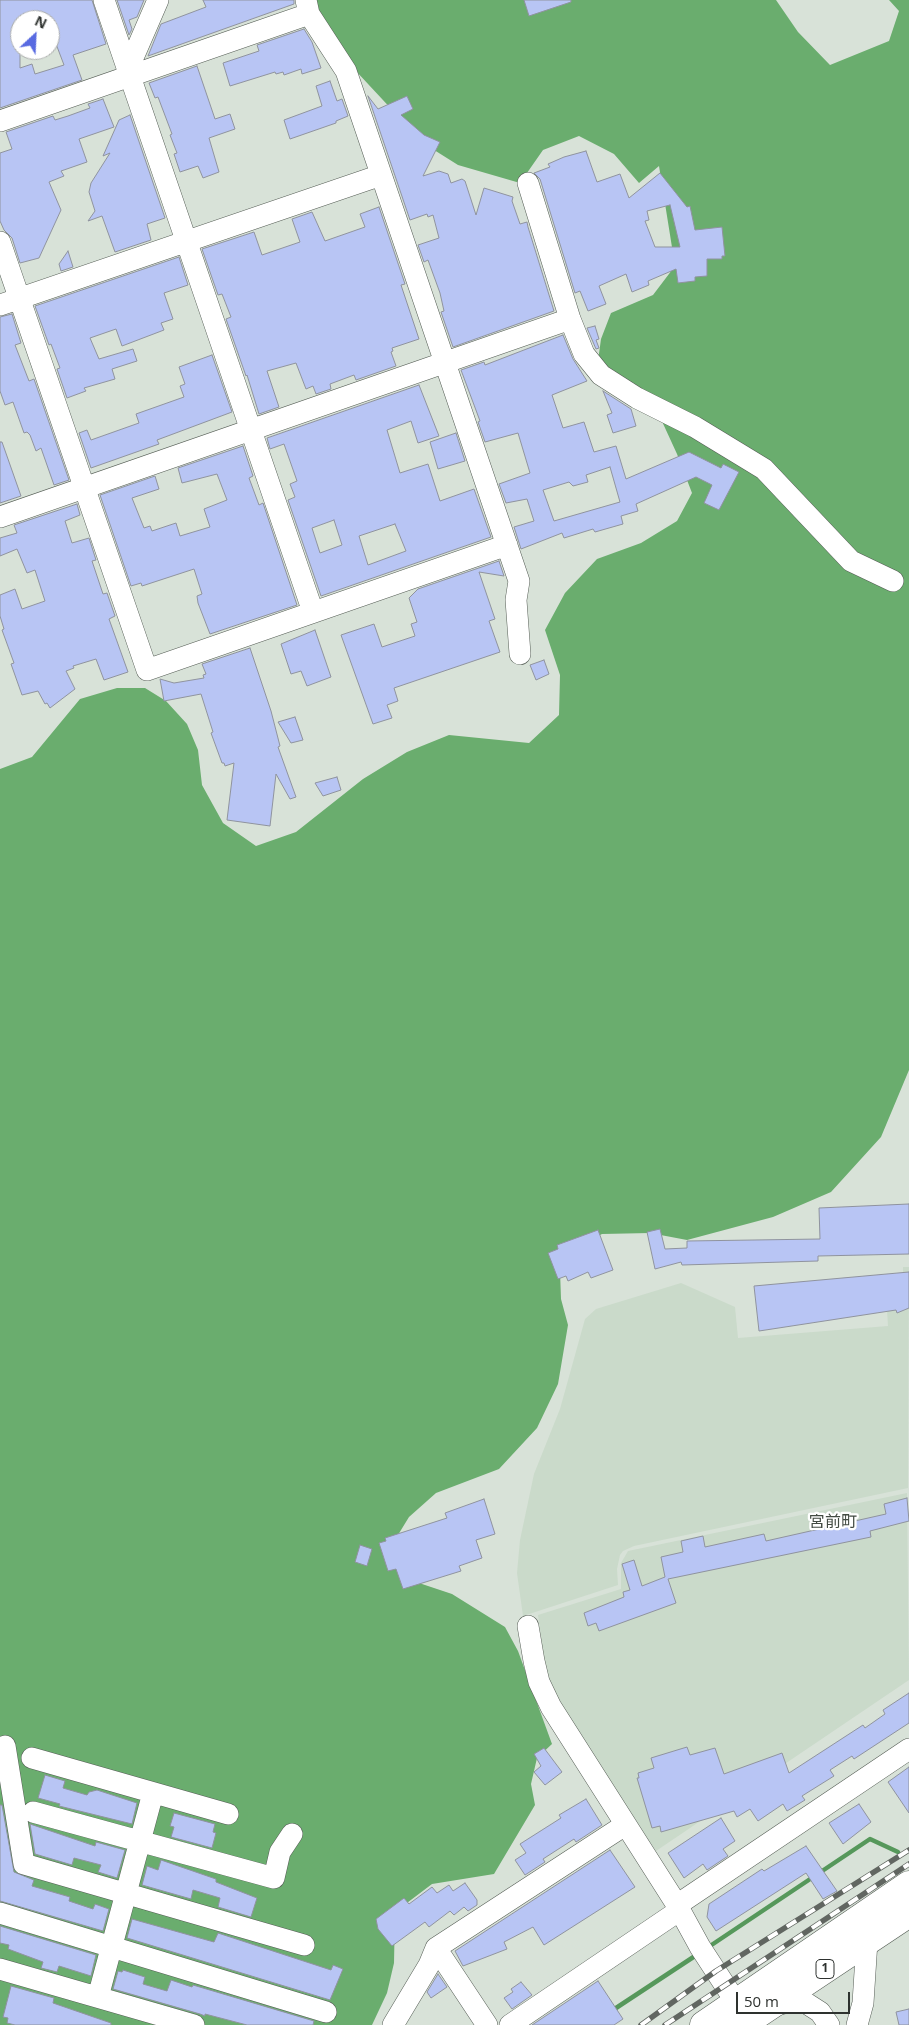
<!DOCTYPE html>
<meta charset="utf-8">
<style>
body{margin:0}
#map{position:relative;width:909px;height:2025px;overflow:hidden;background:#d8e2d8;font-family:"Open Sans",sans-serif}
canvas{display:block}
.north{position:absolute;left:10px;top:10px;width:50px;height:50px;box-sizing:border-box;background:#fff;border:1px solid #abadac;border-radius:50%;rotate:25deg;font-size:14px;font-weight:700;line-height:20px;text-align:center;color:#2e322f}
.north::after{content:'';display:block;margin:auto;width:18px;height:22px;background:#586ae1;clip-path:polygon(50% 0,100% 100%,50% 72%,0 100%)}
.scale{position:absolute;left:736px;top:1992px;width:114px;height:22px;box-sizing:border-box;border:2px solid #2e322f;border-top:0;padding-left:6px;font-size:15px;line-height:18px;white-space:nowrap;color:#2e322f;-webkit-text-stroke:4px #fff;paint-order:stroke}
</style>
<div id="map">
<canvas width="909" height="2025"></canvas>
<div class="north">N</div>
<div class="scale">50 m</div>
</div>
<script>
const context = document.querySelector('canvas').getContext('2d');
context.lineJoin = 'round';
function paint(path, color) {
  context.fillStyle = color;
  context.fill(path, 'evenodd');
}
function poly(rows) {
  const path = new Path2D();
  for (const r of rows) {
    path.moveTo(r[0], r[1]);
    for (let i = 2; i < r.length; i += 2) path.lineTo(r[i], r[i + 1]);
  }
  return path;
}
function strokePath(path, color, width, dash) {
  context.strokeStyle = color;
  context.lineWidth = width;
  context.lineCap = dash ? 'butt' : 'round';
  context.setLineDash(dash || []);
  context.stroke(path);
}
function drawText(font, color, halo, rows, align = 'center') {
  context.font = font + ' "Open Sans","Noto Sans JP",sans-serif';
  context.lineWidth = 4.5;
  context.setLineDash([]);
  context.textBaseline = 'middle';
  context.strokeStyle = halo;
  context.fillStyle = color;
  for (const [text, x, y, turn = 0] of rows) {
    context.save();
    context.translate(x, y);
    context.rotate((+turn || 0) * Math.PI / 180);
    context.textAlign = isNaN(turn) ? turn : align;
    if (halo) context.strokeText(text, 0, 0);
    context.fillText(text, 0, 0);
    context.restore();
  }
}
paint(poly([
 [903,1267,909,1267,908,1488,634,1546,623,1551,620,1555,617,1569,618,1585,523,1616,517,1573,520,1540,534,1474,560,1409,585,1319,596,1309,681,1283,735,1307,738,1338,888,1326,886,1293,903,1286],
 [907,1493,909,1680,656,1851,558,1703,546,1674,538,1615,621,1589,621,1563,628,1551]
]), '#cadaca');
paint(poly([
 [310,0,776,0,798,32,830,65,889,41,899,11,889,0,909,0,909,1070,881,1137,831,1192,773,1217,687,1240,650,1233,602,1234,572,1249,560,1271,561,1299,568,1325,558,1384,537,1428,499,1469,436,1493,409,1517,390,1548,407,1579,452,1594,505,1627,518,1651,552,1744,537,1758,531,1784,535,1805,494,1874,432,1884,395,1912,394,1963,387,1993,372,2025,0,2025,0,769,32,757,80,699,117,688,145,688,166,701,187,724,198,750,202,785,223,823,256,846,296,832,363,779,407,752,449,735,529,743,559,715,560,675,545,630,565,593,597,559,641,543,677,521,692,493,677,454,660,417,598,361,601,339,611,313,653,295,675,266,659,166,639,183,614,154,579,136,543,150,520,183,458,165,423,143,355,70]
]), '#6aad6e');
strokePath(poly([
 [707,1948,870,1839,898,1852],
 [613,2010,698,1954]
]), '#56985b', 4.5);
const building = poly([
 [0,0,92,0,106,44,73,55,82,80,0,108,0,0],
 [20,20,50,20,50,37,53,36,64,65,35,74,32,64,20,68,20,20],
 [117,0,144,0,137,17,129,20,132,29,129,35,117,0],
 [203,0,294,0,294,4,148,56,161,24,206,7,203,0],
 [524,0,571,0,571,2,529,16,524,0],
 [304,29,312,42,321,68,302,74,301,69,284,75,283,72,276,74,275,72,230,86,223,63,259,51,257,45,304,29],
 [197,66,215,119,230,114,235,129,209,138,219,172,203,178,198,166,180,172,174,154,177,153,170,135,172,134,158,97,155,98,149,83,197,66],
 [330,81,337,101,342,99,348,116,336,121,336,123,290,139,284,120,322,106,316,86,330,81],
 [368,96,378,109,407,96,413,109,401,115,424,135,440,142,423,176,439,171,448,174,451,183,462,179,465,181,476,215,484,188,513,197,512,201,520,224,527,222,528,227,554,311,453,347,441,312,444,311,440,293,428,260,424,262,418,245,439,238,433,215,428,217,427,214,410,220,368,96],
 [103,99,114,127,79,139,87,162,61,171,64,176,49,182,61,210,39,258,20,263,12,238,4,230,0,221,0,153,12,149,6,132,53,116,55,120,68,116,90,108,88,104,103,99],
 [130,115,165,218,147,224,151,240,115,252,102,216,88,221,95,211,89,192,91,183,110,153,103,156,119,120,130,115],
 [586,151,597,182,620,174,629,198,660,173,687,207,690,206,695,230,722,227,725,256,722,256,722,259,707,259,707,276,695,277,695,281,678,283,676,269,648,281,649,285,632,292,626,274,599,286,606,304,588,311,580,291,575,293,540,179,534,173,550,167,548,164,564,157,586,151],
 [670,205,680,247,655,247,645,221,649,220,647,211,670,205],
 [379,207,405,284,401,285,419,339,392,348,393,351,391,352,396,366,356,380,354,375,330,384,331,389,316,394,313,386,306,389,296,363,267,371,279,407,259,414,247,375,246,376,226,319,231,317,222,294,218,295,202,249,254,232,262,255,300,242,292,219,312,212,325,241,365,227,360,214,379,207],
 [68,251,73,267,61,271,59,264,68,251],
 [179,257,188,285,164,293,173,319,161,323,164,330,122,346,116,329,90,338,99,359,133,349,137,361,112,369,115,379,84,388,86,391,67,398,57,369,60,368,51,344,49,345,35,306,179,257],
 [12,314,21,343,15,345,29,381,34,379,69,480,54,485,41,448,36,451,30,435,27,432,24,433,13,402,5,405,0,391,0,317,12,314],
 [595,326,599,339,596,340,599,348,596,349,587,328,595,326],
 [563,335,573,359,587,381,552,395,563,428,584,422,594,452,616,446,626,479,689,452,721,468,723,464,739,472,719,510,704,503,712,485,696,477,636,504,638,511,621,516,623,524,595,532,593,529,564,538,562,533,521,549,514,527,534,521,527,499,506,503,499,484,530,473,518,433,485,442,478,422,480,421,461,370,484,362,485,365,563,335],
 [610,467,620,502,554,521,543,490,569,482,573,486,588,482,586,475,610,467],
 [212,355,232,412,157,440,159,444,91,468,79,433,87,430,91,440,139,423,136,414,184,397,180,386,185,384,179,367,212,355],
 [419,385,439,436,418,443,411,421,387,430,400,473,428,464,440,501,474,489,491,537,321,596,288,500,295,497,290,484,297,481,284,444,270,449,267,438,419,385],
 [334,520,342,545,320,553,312,528,334,520],
 [395,524,406,551,368,565,359,536,395,524],
 [603,391,631,409,636,426,613,433,607,415,612,413,603,391],
 [456,433,465,461,438,469,430,442,456,433],
 [0,442,2,442,21,496,0,503,0,442],
 [243,446,253,476,249,478,259,505,263,503,297,605,210,634,198,603,197,596,202,594,194,569,142,586,141,583,131,586,100,495,155,476,159,489,132,498,144,528,150,526,152,531,176,523,180,536,210,527,204,509,227,500,217,474,182,483,178,468,243,446],
 [77,504,80,515,65,521,72,543,89,538,96,560,92,561,103,594,107,593,115,616,109,619,128,672,104,680,96,659,73,666,74,668,66,671,75,689,50,708,47,703,45,704,38,691,22,695,11,664,14,663,2,630,4,629,0,616,0,595,15,589,22,609,45,601,35,570,27,573,17,549,0,556,0,538,17,533,14,525,77,504],
 [499,561,504,576,479,572,495,619,489,621,500,652,394,688,398,701,387,705,392,718,373,724,341,635,374,624,382,647,415,636,411,624,417,622,409,598,418,589,499,561],
 [315,630,331,677,307,686,301,671,291,674,281,644,315,630],
 [250,648,271,711,280,746,278,747,296,797,290,799,276,774,270,826,227,820,234,763,225,766,224,763,222,763,211,733,213,732,201,694,164,701,160,679,174,683,204,678,203,675,206,674,202,664,250,648],
 [544,660,549,674,536,680,530,665,544,660],
 [295,717,303,740,291,743,278,722,295,717],
 [337,777,341,790,323,796,315,783,337,777],
 [909,1204,909,1254,818,1256,818,1261,682,1265,681,1262,655,1269,647,1232,660,1229,665,1249,687,1248,687,1241,820,1239,819,1208,909,1204],
 [598,1230,613,1270,591,1278,588,1272,568,1281,566,1276,558,1279,548,1253,558,1249,557,1245,598,1230],
 [909,1272,909,1308,897,1313,896,1310,759,1331,754,1286,909,1272],
 [907,1498,909,1521,870,1531,871,1537,668,1579,676,1603,599,1631,596,1623,588,1626,584,1613,624,1597,623,1592,630,1590,622,1564,634,1560,642,1586,665,1577,661,1557,683,1552,681,1541,703,1536,705,1547,764,1534,766,1541,886,1514,884,1504,907,1498],
 [484,1499,495,1534,476,1540,482,1558,459,1566,461,1571,403,1589,396,1569,388,1571,379,1543,386,1541,385,1538,447,1518,445,1513,484,1499],
 [360,1545,372,1549,367,1566,355,1562,360,1545],
 [909,1693,909,1723,854,1759,852,1756,830,1770,834,1776,802,1796,805,1800,787,1811,783,1804,758,1821,750,1809,737,1817,734,1811,661,1832,660,1826,652,1828,637,1778,639,1778,638,1773,654,1768,651,1758,687,1747,690,1755,715,1748,724,1774,782,1753,789,1773,863,1725,865,1728,885,1714,883,1710,909,1693],
 [544,1748,562,1772,545,1785,534,1772,541,1766,534,1754,544,1748],
 [909,1767,909,1813,888,1782,909,1767],
 [45,1775,65,1781,63,1788,87,1795,89,1792,97,1790,137,1803,132,1824,59,1806,60,1804,38,1798,45,1775],
 [586,1799,602,1825,576,1842,574,1839,543,1859,545,1862,525,1875,515,1860,526,1853,520,1844,561,1818,559,1815,586,1799],
 [859,1804,871,1822,843,1844,829,1823,859,1804],
 [0,1805,2,1805,14,1872,34,1880,32,1886,70,1897,69,1901,93,1909,95,1904,109,1909,103,1931,0,1901,0,1805],
 [174,1813,215,1824,213,1832,216,1833,212,1848,171,1837,174,1827,170,1826,174,1813],
 [721,1818,735,1841,723,1849,728,1856,707,1870,703,1864,684,1878,668,1853,721,1818],
 [30,1824,95,1846,96,1842,125,1850,117,1878,98,1872,101,1865,74,1858,72,1865,35,1854,30,1824],
 [806,1846,837,1891,823,1899,806,1873,716,1931,707,1917,709,1904,762,1869,764,1871,806,1846],
 [610,1850,635,1887,544,1945,533,1927,504,1942,507,1949,463,1966,455,1951,610,1850],
 [161,1860,216,1879,216,1882,257,1898,251,1917,218,1907,220,1898,193,1890,191,1899,142,1885,147,1866,158,1870,161,1860],
 [465,1883,477,1900,477,1905,468,1911,464,1907,454,1915,450,1911,429,1927,425,1922,392,1946,378,1929,376,1919,404,1898,409,1904,432,1887,437,1893,449,1885,453,1891,465,1883],
 [132,1919,214,1942,218,1933,331,1970,333,1965,343,1969,330,2000,127,1938,132,1919],
 [0,1926,96,1955,91,1976,59,1966,57,1972,41,1968,43,1962,8,1949,9,1945,0,1943,0,1926],
 [123,1970,145,1977,143,1984,167,1991,171,1980,192,1987,193,1985,314,2021,313,2025,247,2025,205,2014,205,2016,200,2014,113,1989,118,1971,122,1972,123,1970],
 [438,1974,447,1987,431,1998,427,1992,438,1974],
 [598,1981,623,2019,614,2025,532,2025,598,1981],
 [521,1982,532,1995,512,2009,504,1998,513,1992,511,1989,521,1982],
 [11,1986,54,1998,53,2003,111,2023,111,2025,15,2025,7,2023,8,2018,3,2017,11,1986],
 [909,2009,909,2025,899,2025,896,2012,909,2009]
]);
paint(building, '#b8c5f4');
strokePath(building, '#8f939e', 1);
const minor = poly([
 [104,0,313,612],
 [306,0,309,14,346,71,519,581,516,600,520,654],
 [125,76,158,0],
 [0,121,309,14],
 [528,183,570,319,584,354,601,375,637,398,695,427,764,469,851,561,893,581],
 [0,242,147,670,507,545],
 [0,305,381,175],
 [0,517,570,319],
 [528,1626,534,1661,539,1682,551,1707,677,1905,700,1947,745,2016],
 [5,1746,24,1864,304,1945],
 [32,1758,228,1814],
 [33,1812,274,1878,280,1852,292,1834],
 [677,1905,909,1749],
 [0,1913,326,2012],
 [436,1948,487,2025],
 [0,1969,194,2025],
 [98,1997,153,1793],
 [772,2006,792,2001,806,2003,820,2012,829,2025],
 [393,2025,429,1965,436,1948,625,1825],
 [510,2025,680,1910],
 [857,2025,863,2003,867,1941,873,1930]
]);
const highway = poly([
 [704,2025,909,1885],
 [741,2025,909,1913]
]);
strokePath(minor, '#565e56', 22);
strokePath(highway, '#565e56', 29);
strokePath(minor, '#fff', 21);
strokePath(highway, '#fff', 28);
const rail = poly([
 [641,2025,716,1971,909,1850],
 [665,2025,909,1864]
]);
strokePath(rail, '#616661', 5.5);
strokePath(rail, '#fff', 4, [11]);
for (const [x, y, w] of [
 [825,1969,18]
]) {
  const box = new Path2D();
  box.roundRect(x - w / 2, y - 9.5, w, 19, 4);
  context.fillStyle = '#fff';
  context.fill(box);
  strokePath(box, '#2e322f', 1);
}
drawText('bold 12px', '#2e322f', null, [
 ["1",825,1969]
]);
drawText('16px', '#434b43', '#fff', [
 ["宮前町",833,1522]
]);
</script>
